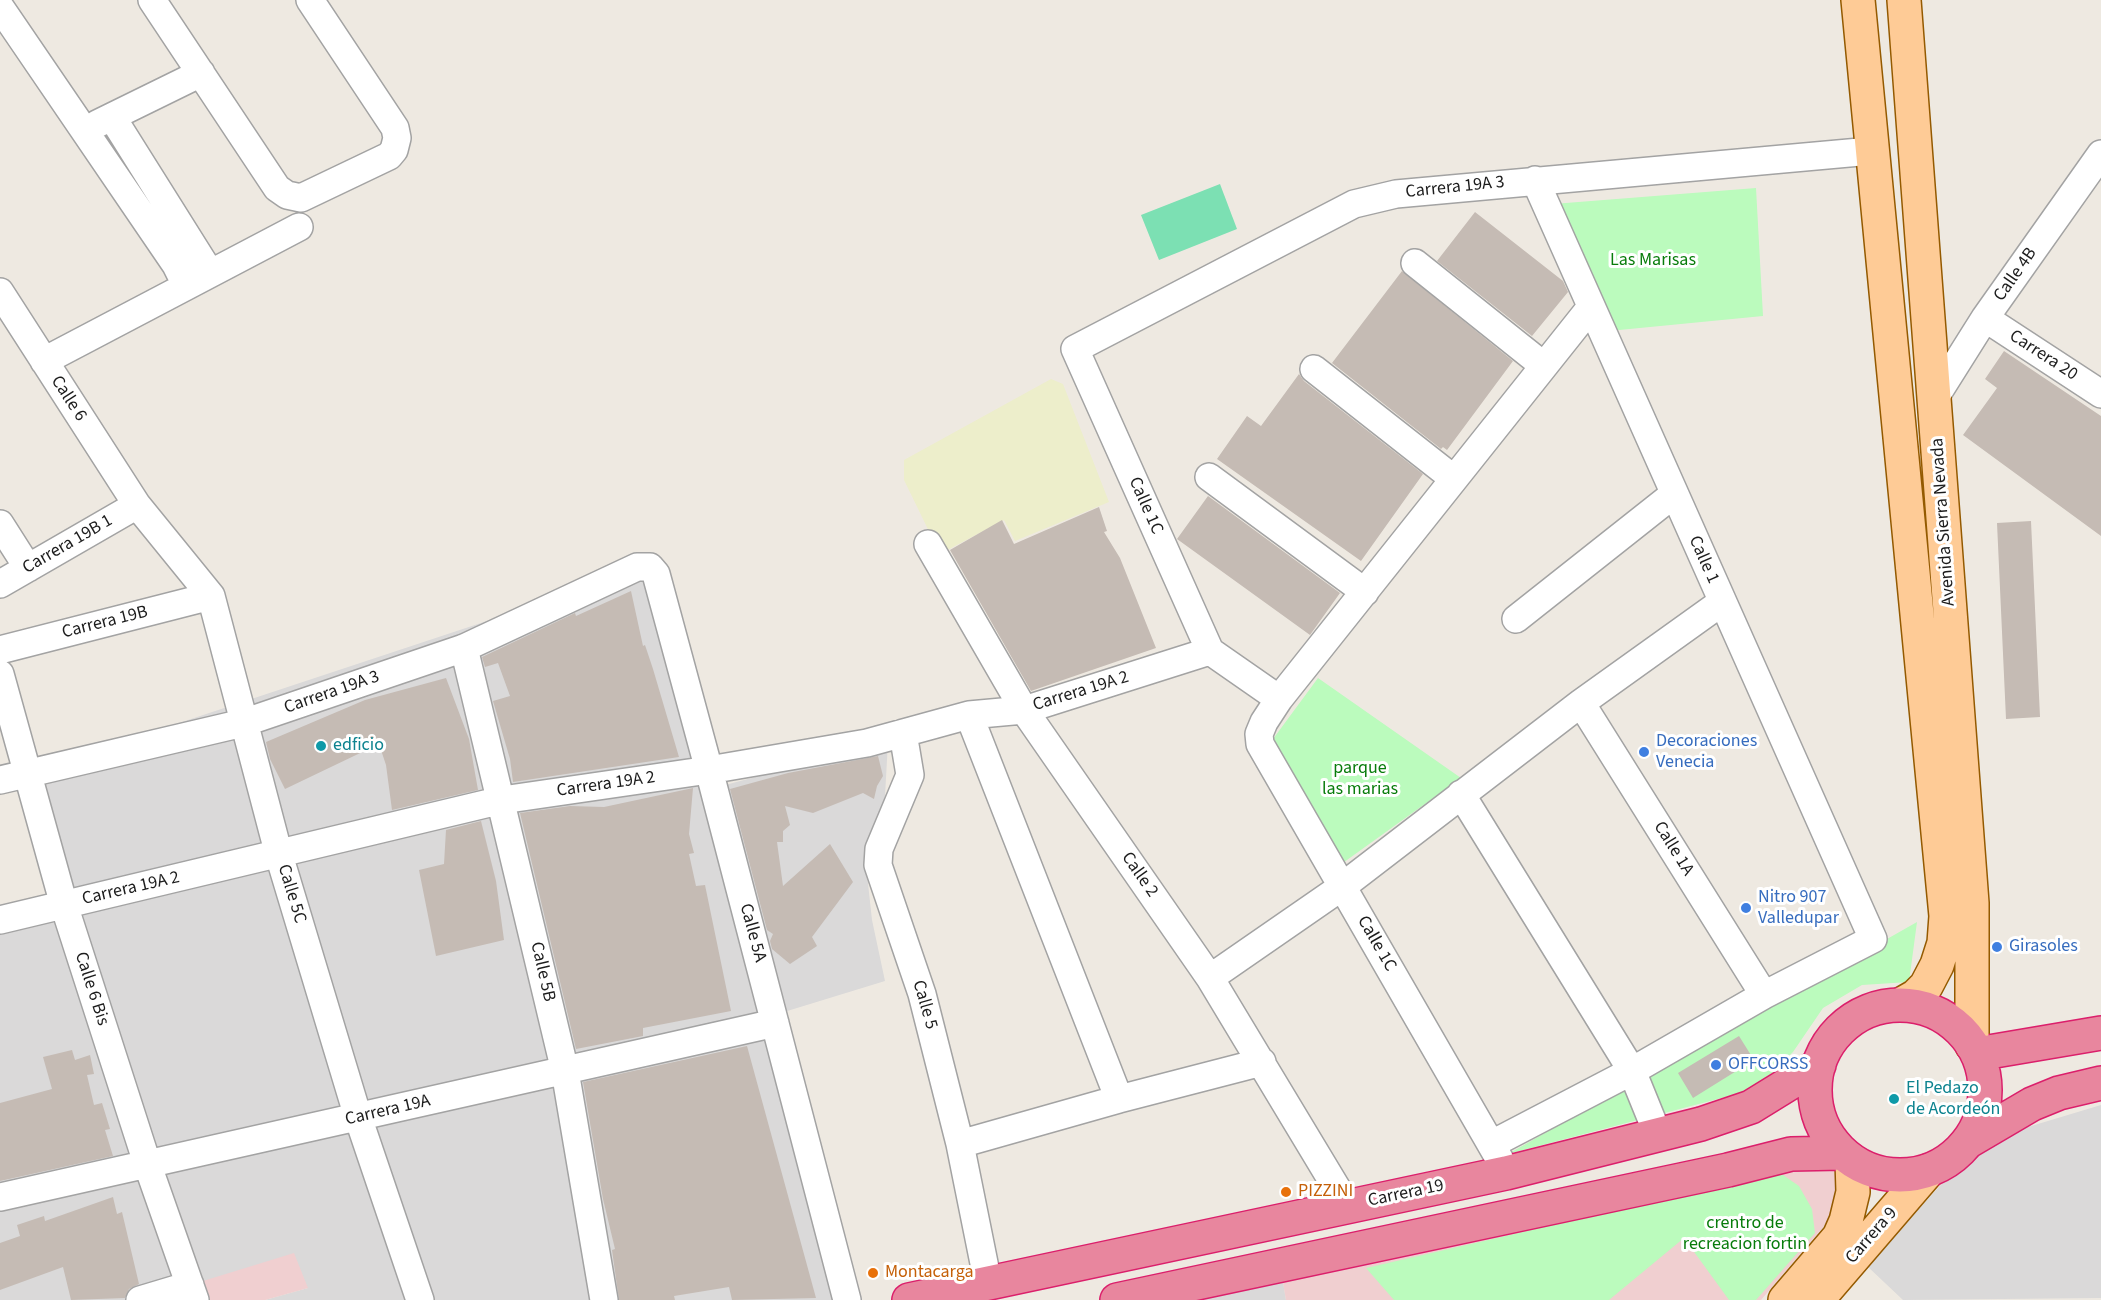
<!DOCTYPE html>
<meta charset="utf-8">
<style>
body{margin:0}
canvas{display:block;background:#eee9e1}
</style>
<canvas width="2101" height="1300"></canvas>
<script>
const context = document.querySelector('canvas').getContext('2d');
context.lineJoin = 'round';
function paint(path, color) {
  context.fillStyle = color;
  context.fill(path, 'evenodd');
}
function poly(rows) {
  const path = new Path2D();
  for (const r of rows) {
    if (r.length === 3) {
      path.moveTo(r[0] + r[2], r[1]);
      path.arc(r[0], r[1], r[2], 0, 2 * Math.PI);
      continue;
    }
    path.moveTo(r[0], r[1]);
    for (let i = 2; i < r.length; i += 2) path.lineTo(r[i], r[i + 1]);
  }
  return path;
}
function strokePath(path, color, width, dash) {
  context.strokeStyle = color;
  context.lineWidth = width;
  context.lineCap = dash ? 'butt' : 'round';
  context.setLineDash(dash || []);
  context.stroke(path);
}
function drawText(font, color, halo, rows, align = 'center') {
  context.font = font + ' "Source Sans 3",sans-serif';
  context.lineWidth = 6;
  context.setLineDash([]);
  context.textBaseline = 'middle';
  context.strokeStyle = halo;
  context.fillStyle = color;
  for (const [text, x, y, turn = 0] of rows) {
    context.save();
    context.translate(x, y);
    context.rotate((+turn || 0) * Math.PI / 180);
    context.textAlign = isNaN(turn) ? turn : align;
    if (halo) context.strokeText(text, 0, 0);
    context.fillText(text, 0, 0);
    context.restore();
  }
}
paint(poly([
 [650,567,710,789,888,742,885,796,866,865,872,920,885,981,771,1016,847,1300,265,1300,308,1288,190,1285,140,1300,0,1300,0,920,63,905,28,773],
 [2101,1105,2101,1298,1903,1300,1867,1266,1959,1165,2018,1130],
 [1282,1276,1286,1300,1171,1300]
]), '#dad9d9');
paint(poly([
 [1793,1165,1840,1165,1837,1203,1825,1225,1761,1300,1286,1300,1282,1277],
 [294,1253,308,1288,265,1300,195,1300,190,1285]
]), '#f0cfd0');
paint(poly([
 [1051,379,1063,384,1109,502,1015,541,1004,520,940,554,904,480,904,460]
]), '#edeecb');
paint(poly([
 [1756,188,1763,316,1609,331,1553,204],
 [1318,678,1461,778,1340,865,1273,739],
 [1917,922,1909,982,1862,985,1823,1008,1793,1052,1756,1089,1508,1154],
 [1780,1173,1799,1186,1812,1209,1815,1233,1756,1300,1729,1300,1684,1238,1609,1300,1394,1300,1366,1268]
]), '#bbfbbd');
paint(poly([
 [1220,184,1237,229,1159,260,1141,215]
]), '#7ce0b3');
paint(poly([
 [1475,212,1563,281,1568,292,1532,336,1437,261],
 [1402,271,1513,361,1447,450,1443,447,1441,449,1332,363],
 [2004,351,2101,416,2101,536,1963,435,1997,388,1985,379],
 [1299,374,1304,381,1423,474,1361,561,1217,459,1247,416,1261,426],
 [1208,496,1340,593,1310,635,1177,539],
 [1099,507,1107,531,1104,532,1120,558,1156,648,1031,691,950,550,1002,520,1014,544],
 [2031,521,2040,717,2006,719,1997,523],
 [631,591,643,646,645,645,653,669,679,757,513,782,510,759,493,701,510,696,498,663,485,667,482,657,575,613,576,616],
 [446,678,469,739,478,790,392,810,386,765,379,744,285,789,270,759,266,742,365,700],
 [878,756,883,776,877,786,874,799,863,793,813,813,785,806,790,825,783,831,783,842,777,842,783,886,830,844,853,882,812,937,817,946,790,964,772,949,770,941,773,934,767,930,730,789,788,773],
 [693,788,689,834,694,853,689,854,696,886,705,885,731,1011,643,1028,643,1036,576,1049,520,813,570,806,604,807],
 [481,821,496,881,504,940,436,956,419,870,444,864,446,830],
 [1739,1036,1754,1060,1693,1098,1678,1073],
 [747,1046,816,1298,732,1300,729,1287,674,1296,675,1300,619,1300,612,1250,615,1249,603,1199,583,1082],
 [72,1050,75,1060,90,1055,94,1074,87,1075,94,1105,102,1103,110,1129,105,1130,113,1156,0,1181,0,1103,52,1089,43,1057],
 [113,1197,117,1214,122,1212,139,1284,129,1289,125,1298,71,1300,63,1267,0,1290,0,1243,20,1236,17,1225,44,1216,45,1221]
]), '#c5bbb4');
const minor = poly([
 [152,0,277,188,287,195,301,198,389,156,394,150,397,138,395,128,310,0],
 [0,7,176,265,186,285],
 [112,117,210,273],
 [97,124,201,73],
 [1415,263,1544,366],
 [0,292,137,505,211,596,279,855,358,1117,420,1300],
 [1985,318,2101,394],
 [44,361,299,227],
 [1314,369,1454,479],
 [1934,399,1985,318,2101,154],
 [1209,477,1365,592],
 [0,524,28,568],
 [928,544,1024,710,1210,978,1348,1207],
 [0,584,137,505],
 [1516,619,1674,494],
 [464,648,565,1071,604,1300],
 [0,650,211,596],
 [0,674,64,905,148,1166,195,1300],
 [1279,699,1210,651,1075,349,1354,204,1396,194,1871,151],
 [1581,703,1764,995],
 [969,715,1119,1099],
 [903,733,910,775,879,849,878,865,922,994,960,1144,988,1283],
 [0,780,243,723,464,648,637,567,650,567,656,574,709,770,847,1300],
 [1461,794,1632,1071,1658,1135],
 [0,920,502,800,709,770,867,743,969,715,1024,710,1210,651],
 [1210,978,1343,886,1581,703,1722,602],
 [960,1144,1119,1099,1262,1062],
 [1492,1144,1632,1071,1764,995,1873,939,1535,180],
 [1500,1160,1260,744,1259,734,1264,722,1279,699,1591,307],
 [0,1197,775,1023],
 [140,1300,190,1285]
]);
const major = poly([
 [1858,0,1946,916,1944,943,1937,965,1926,986,1916,996,1902,1004],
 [1904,0,1972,903,1972,1045],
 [1785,1300,1839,1237,1846,1221,1853,1192,1852,1161],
 [1817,1300,1928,1171]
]);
const highway = poly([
 [1900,1090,85],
 [1977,1054,2101,1033],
 [1969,1141,2032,1104,2059,1093,2101,1083],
 [909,1300,1506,1173,1701,1124,1751,1107,1819,1065],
 [1117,1300,1728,1170,1791,1154,1842,1153]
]);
strokePath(minor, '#a3a3a3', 30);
strokePath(major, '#945a00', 36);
strokePath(highway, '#db1f6b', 36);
strokePath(minor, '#fff', 27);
strokePath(major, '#fecb96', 33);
strokePath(highway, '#e8869e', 33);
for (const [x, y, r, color] of [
 [321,746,6,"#0f9aa8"],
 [1644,752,6,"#3f7fe0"],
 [1746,908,6,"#3f7fe0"],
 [1997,947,6,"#3f7fe0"],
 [1716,1065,6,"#3f7fe0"],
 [1894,1099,6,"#0f9aa8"],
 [1286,1192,6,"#e8710a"],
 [873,1273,6,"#e8710a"]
]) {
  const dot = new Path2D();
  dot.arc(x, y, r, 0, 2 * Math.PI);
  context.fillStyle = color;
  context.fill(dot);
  strokePath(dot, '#fff', 2);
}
drawText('18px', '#1c1c1c', '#fff', [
 ["Carrera 19A 3",1455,188,-6],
 ["Calle 4B",2016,275,-55],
 ["Carrera 20",2043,356,33],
 ["Calle 6",68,399,57],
 ["Calle 1C",1145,506,66],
 ["Avenida Sierra Nevada",1944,522,-94],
 ["Carrera 19B 1",68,545,-30],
 ["Calle 1",1703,560,66],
 ["Carrera 19B",105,623,-14],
 ["Carrera 19A 2",1081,692,-17],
 ["Carrera 19A 3",332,693,-19],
 ["Carrera 19A 2",606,785,-8],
 ["Calle 1A",1673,849,58],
 ["Calle 2",1139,875,55],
 ["Carrera 19A 2",131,889,-13],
 ["Calle 5C",291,894,73],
 ["Calle 5A",752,933,75],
 ["Calle 1C",1376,944,60],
 ["Calle 5B",542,972,77],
 ["Calle 6 Bis",91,989,72],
 ["Calle 5",924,1005,74],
 ["Carrera 19A",388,1111,-13],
 ["Carrera 19",1406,1194,-12],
 ["Carrera 9",1872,1236,-49]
]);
drawText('18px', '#087c0b', '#fff', [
 ["Las Marisas",1653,261],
 ["parque",1360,769],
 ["las marias",1360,790],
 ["crentro de",1745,1224],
 ["recreacion fortin",1745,1245]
]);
drawText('18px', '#366cbe', '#fff', [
 ["Decoraciones",1656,742],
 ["Venecia",1656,763],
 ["Nitro 907",1758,898],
 ["Valledupar",1758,919],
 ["Girasoles",2009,947],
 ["OFFCORSS",1728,1065]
], 'left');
drawText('18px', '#0d838f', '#fff', [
 ["edficio",333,746],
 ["El Pedazo",1906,1089],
 ["de Acordeón",1906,1110]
], 'left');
drawText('18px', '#c56008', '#fff', [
 ["PIZZINI",1298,1192],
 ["Montacarga",885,1273]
], 'left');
</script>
